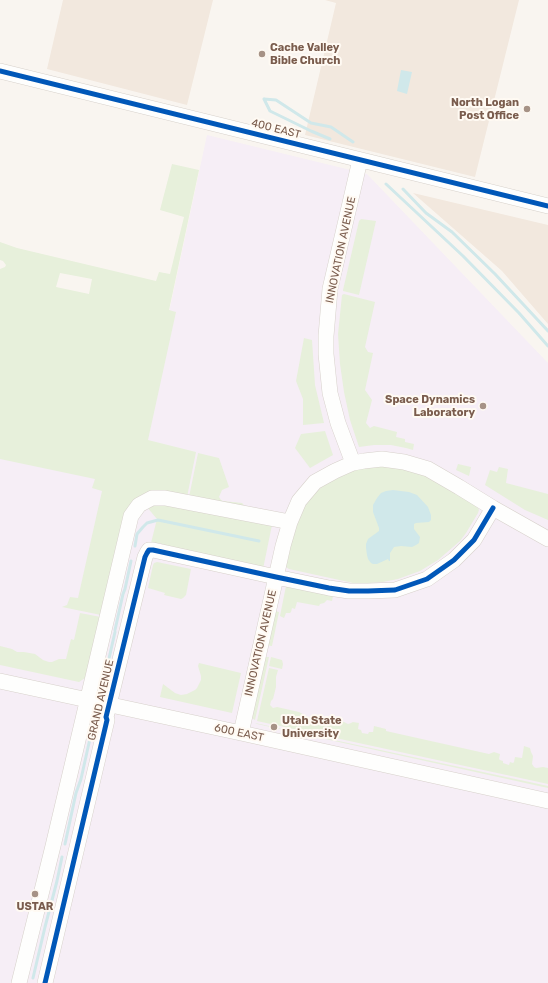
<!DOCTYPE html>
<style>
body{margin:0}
canvas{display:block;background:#f9f5f0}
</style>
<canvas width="548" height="983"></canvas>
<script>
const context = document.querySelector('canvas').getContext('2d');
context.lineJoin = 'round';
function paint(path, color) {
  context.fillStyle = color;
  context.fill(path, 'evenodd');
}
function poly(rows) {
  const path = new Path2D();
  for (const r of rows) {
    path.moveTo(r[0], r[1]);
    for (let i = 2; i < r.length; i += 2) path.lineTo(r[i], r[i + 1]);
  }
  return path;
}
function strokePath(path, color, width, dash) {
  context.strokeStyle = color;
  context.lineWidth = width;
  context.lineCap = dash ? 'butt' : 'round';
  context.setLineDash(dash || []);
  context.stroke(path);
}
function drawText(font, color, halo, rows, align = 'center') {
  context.font = font + ' Rubik,sans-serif';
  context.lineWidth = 4;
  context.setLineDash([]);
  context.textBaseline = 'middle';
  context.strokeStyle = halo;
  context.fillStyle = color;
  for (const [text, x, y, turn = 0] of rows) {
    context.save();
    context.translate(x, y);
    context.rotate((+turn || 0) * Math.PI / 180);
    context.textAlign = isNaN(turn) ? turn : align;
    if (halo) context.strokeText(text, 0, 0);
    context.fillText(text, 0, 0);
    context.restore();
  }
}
paint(poly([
 [63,0,213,0,187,105,47,69],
 [325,0,519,0,475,177,305,135,336,3],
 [413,193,548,225,548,324,502,271]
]), '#f2e8de');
paint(poly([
 [207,135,367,174,548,363,548,983,0,983,0,441,135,471]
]), '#f6eef6');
paint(poly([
 [172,164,199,170,169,310,176,312,148,440,196,452,187,497,140,498,101,615,62,607,67,605,70,597,78,598,102,491,92,488,95,479,0,459,0,269,5,267,6,265,3,261,0,260,0,242,17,248,156,281,159,272,170,274,184,217,160,210],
 [60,273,92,279,89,294,56,287],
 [361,219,376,221,359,295,343,291,343,290,359,221],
 [344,294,375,302,365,347,368,352,373,353,365,390,372,400,366,423,370,428,374,426,397,432,396,437,405,439,405,442,414,444,413,450,406,448,391,445,374,445,359,447,350,420,344,392,340,364,338,334,342,295],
 [304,338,312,340,315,385,324,423,303,425,303,399,296,381],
 [325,431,333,455,310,468,295,448,301,434],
 [198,453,219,458,229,487,222,490,219,497,221,500,223,501,242,503,245,506,189,497],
 [458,464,471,467,469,476,456,470],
 [377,465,410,470,425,476,477,506,479,510,478,513,466,533,460,541,438,560,420,571,398,579,383,582,369,583,353,583,289,569,286,567,285,563,291,534,305,506,314,494,325,484,348,471],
 [499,467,508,469,506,483,548,494,548,520,525,510,485,485,490,470,497,472],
 [156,503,272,525,263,569,165,547,160,543,151,543,157,519,146,506],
 [157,562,191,569,186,595,183,598,181,599,164,595,165,593,148,588,153,565,154,563],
 [286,586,333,596,332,601,327,600,324,603,320,604,319,606,297,602,295,609,292,608,291,612,290,613,286,613,284,618,280,616],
 [275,611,279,612,272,646,271,646,267,645],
 [80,613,101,617,88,670,85,678,79,682,0,665,0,646,12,649,17,652,24,652,35,654,43,660,49,662,52,662,59,659,66,659,71,639,74,640],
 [265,657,269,657,255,720,252,718],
 [271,657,282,660,283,664,282,669,269,666],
 [199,663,241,673,232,713,160,697,163,684,175,693,181,695,187,694,195,690,197,688,201,680,201,676,198,666],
 [269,668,278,670,276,677,276,687,273,699,271,701,270,705,273,708,277,707,299,712,310,718,315,719,325,718,344,722,348,724,351,723,353,722,359,723,358,729,361,730,362,733,368,734,369,732,373,732,374,726,386,729,386,731,489,754,494,752,500,754,499,759,500,760,503,761,503,763,509,765,510,762,513,763,514,762,515,757,522,758,524,746,530,748,531,752,533,756,532,764,534,767,536,768,543,767,548,768,548,784,257,721],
 [255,723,548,786,548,788,257,724]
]), '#e7f0db');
paint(poly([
 [401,70,412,72,407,94,397,91],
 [393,490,409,492,417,495,428,507,431,515,431,520,429,522,416,523,414,524,414,529,420,537,419,543,416,545,412,547,401,546,394,547,390,553,390,561,389,561,388,559,377,564,373,564,371,563,368,559,367,555,366,548,366,544,368,539,379,531,379,528,373,512,373,505,377,498,381,493,386,491]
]), '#d0e8ea');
strokePath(poly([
 [264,99,276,100,311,123,331,127,353,142],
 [264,99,270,111,311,131,330,139],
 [386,184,463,256,519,313,548,346],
 [403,189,426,213,452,232,495,274,548,331],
 [135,546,137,534,143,527,147,523,158,520,259,541],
 [115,630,123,594,125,589,131,561],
 [103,685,115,632],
 [65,844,76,793,81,779,95,716],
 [33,978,45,927,57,881,62,857]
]), '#d0e8ea', 3);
const minor = poly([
 [0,71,548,206],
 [353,463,338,423,330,393,326,354,326,336,330,289,360,160],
 [0,681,241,733,548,801],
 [241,733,283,546,290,522,299,501,315,482,335,471,353,463,364,461,382,459,404,462,428,469,459,487,493,508,548,539],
 [19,983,53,846,131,516,139,505,152,498,165,498,290,522],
 [45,983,107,720,106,717,145,557,147,553,149,550,153,550,276,577,329,588,349,591,368,591,395,590,427,579,454,560,474,540,493,508]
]);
strokePath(minor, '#d7d1cb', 16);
strokePath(minor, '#fefefd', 15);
strokePath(poly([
 [0,71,548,206],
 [45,983,107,720,106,717,145,557,147,553,149,550,153,550,276,577,329,588,349,591,368,591,395,590,427,579,454,560,474,540,493,508]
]), '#0057b8', 5);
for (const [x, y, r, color] of [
 [262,54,4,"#a69286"],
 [527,109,4,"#a69286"],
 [483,406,4,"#a69286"],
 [274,727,4,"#a69286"],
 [35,894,4,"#a69286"]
]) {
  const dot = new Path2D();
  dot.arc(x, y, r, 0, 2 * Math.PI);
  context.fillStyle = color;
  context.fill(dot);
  strokePath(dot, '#fffaf3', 1.5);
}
drawText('bold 11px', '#7a5c4d', '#fffaf3', [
 ["Cache Valley",270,48],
 ["Bible Church",270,61],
 ["North Logan",519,103,"right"],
 ["Post Office",519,116,"right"],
 ["Space Dynamics",475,400,"right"],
 ["Laboratory",475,413,"right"],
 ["Utah State",282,721],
 ["University",282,734],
 ["USTAR",35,907,"center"]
], 'left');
drawText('11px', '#7a5c4d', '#fffaf3', [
 ["400 EAST",276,129,14],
 ["INNOVATION AVENUE",341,250,-78],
 ["INNOVATION AVENUE",261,643,-77],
 ["GRAND AVENUE",101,700,-77],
 ["600 EAST",239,733,12]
]);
</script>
